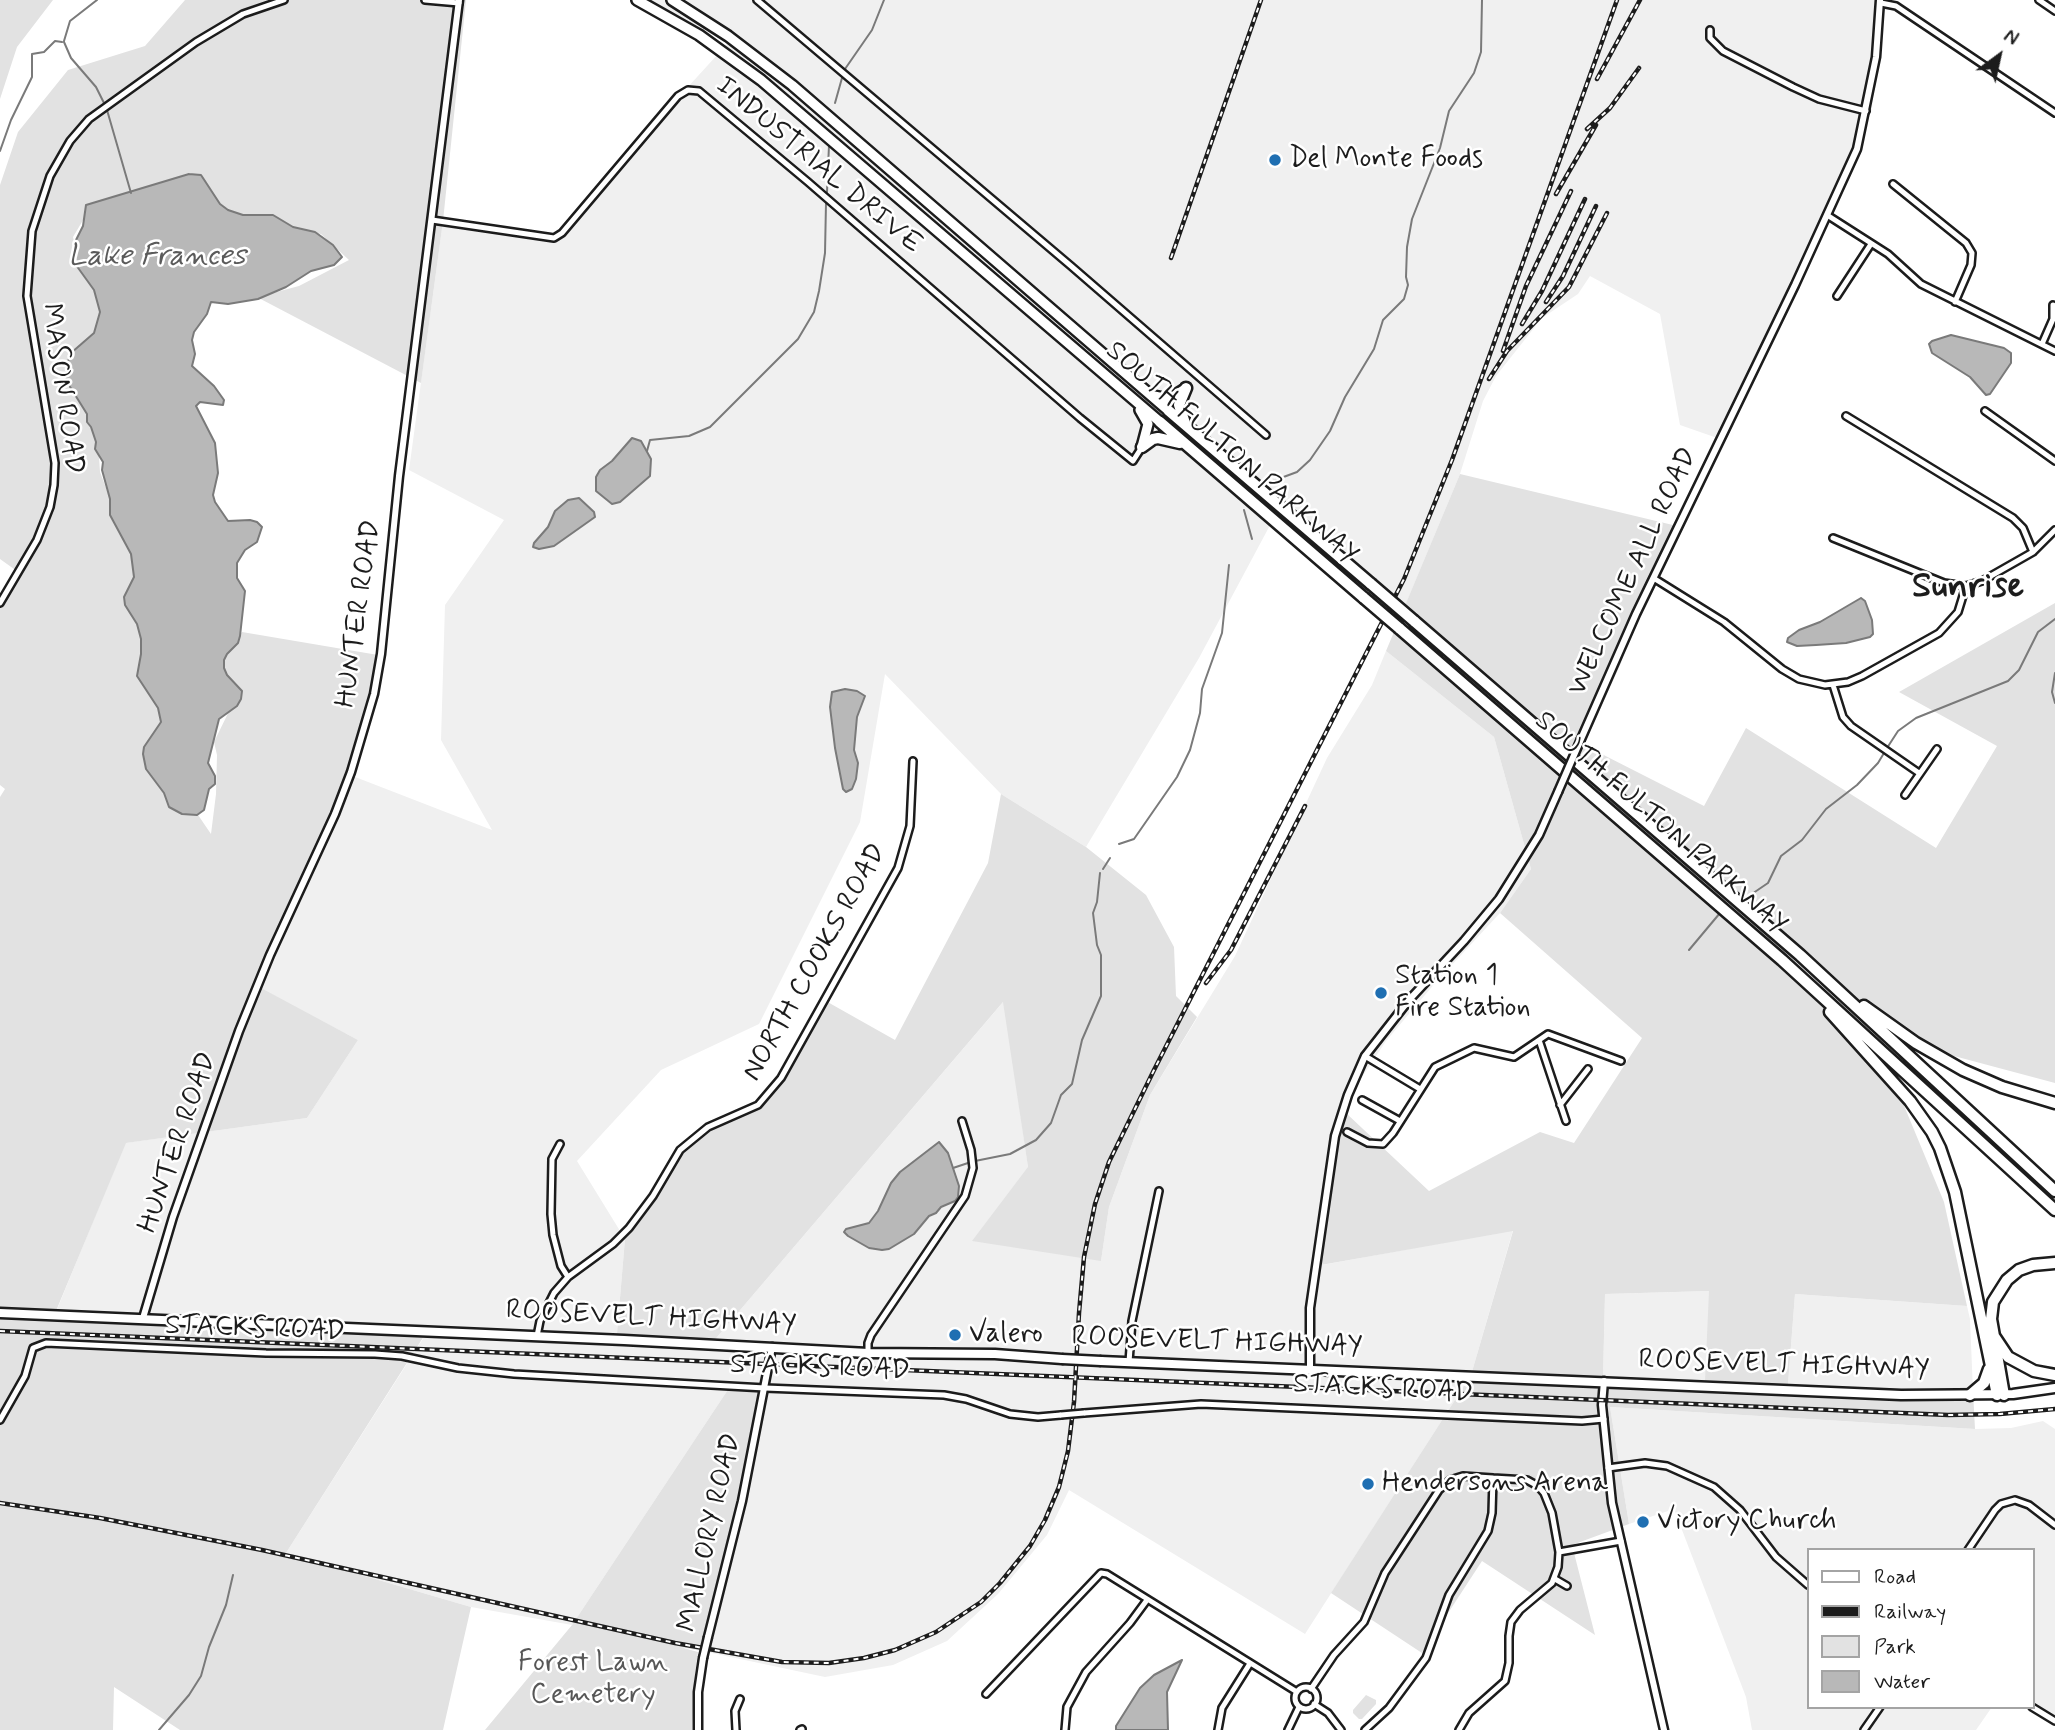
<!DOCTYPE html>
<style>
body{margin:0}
#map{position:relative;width:2055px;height:1730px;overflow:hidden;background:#fff;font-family:Mynerve,sans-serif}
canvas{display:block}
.legend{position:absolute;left:1807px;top:1548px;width:228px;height:161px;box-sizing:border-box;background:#fff;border:2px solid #a4a4a4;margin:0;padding:9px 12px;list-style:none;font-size:21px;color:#1c1c1c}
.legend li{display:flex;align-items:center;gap:14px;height:35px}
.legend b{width:35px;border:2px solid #a4a4a4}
.north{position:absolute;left:1964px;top:21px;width:70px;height:70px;-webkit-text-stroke:5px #fff;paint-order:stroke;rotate:33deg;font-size:19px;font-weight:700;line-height:28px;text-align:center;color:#1c1c1c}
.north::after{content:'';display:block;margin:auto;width:24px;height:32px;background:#1c1c1c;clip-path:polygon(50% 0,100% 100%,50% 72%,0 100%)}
</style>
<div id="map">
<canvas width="2055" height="1730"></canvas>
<ul class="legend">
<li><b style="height:9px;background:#fff"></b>Road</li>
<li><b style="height:9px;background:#1c1c1c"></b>Railway</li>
<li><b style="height:19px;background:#e2e2e2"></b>Park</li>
<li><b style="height:19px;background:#b8b8b8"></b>Water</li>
</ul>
<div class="north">N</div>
</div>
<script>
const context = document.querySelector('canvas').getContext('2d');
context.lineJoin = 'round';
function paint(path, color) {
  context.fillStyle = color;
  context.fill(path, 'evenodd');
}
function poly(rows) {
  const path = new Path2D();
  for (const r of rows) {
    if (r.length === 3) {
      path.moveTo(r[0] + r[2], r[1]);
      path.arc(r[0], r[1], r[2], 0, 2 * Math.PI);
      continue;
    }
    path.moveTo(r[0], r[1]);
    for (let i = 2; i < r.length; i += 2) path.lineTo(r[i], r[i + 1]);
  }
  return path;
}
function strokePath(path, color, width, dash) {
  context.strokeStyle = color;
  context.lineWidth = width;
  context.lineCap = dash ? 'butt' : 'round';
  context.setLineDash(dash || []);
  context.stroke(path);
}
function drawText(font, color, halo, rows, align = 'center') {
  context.font = font + ' Mynerve,sans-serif';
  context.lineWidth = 5;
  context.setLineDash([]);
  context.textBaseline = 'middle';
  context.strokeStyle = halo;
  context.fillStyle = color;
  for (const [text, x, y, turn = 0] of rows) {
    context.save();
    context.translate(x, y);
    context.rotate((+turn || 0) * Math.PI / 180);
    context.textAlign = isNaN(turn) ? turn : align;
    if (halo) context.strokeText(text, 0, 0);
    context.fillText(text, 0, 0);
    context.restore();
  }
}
paint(poly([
 [646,0,1881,0,1872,109,1829,212,1723,440,1680,425,1660,314,1590,276,1578,294,1542,318,1496,376,1483,401,1460,474,1400,618,1276,514,1199,658,1086,847,1001,794,885,674,860,822,759,1024,661,1070,577,1161,625,1239,616,1345,712,1343,1004,1001,1028,1167,1101,1261,1109,1207,1150,1095,1235,956,1327,758,1372,685,1386,651,1494,737,1531,869,1500,913,1436,982,1386,1041,1360,1080,1345,1117,1328,1186,1322,1265,1513,1230,1471,1375,1305,1634,1069,1490,1047,1535,998,1594,947,1641,893,1665,825,1677,707,1652,731,1385,572,1625,471,1607,286,1553,426,1334,56,1312,125,1143,307,1118,358,1040,261,989,350,775,492,830,441,740,445,605,504,520,409,470,443,221,555,233,728,43],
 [1710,1291,1706,1381,1603,1378,1605,1294],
 [1795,1294,1967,1306,1970,1319,1973,1391,1788,1384],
 [1610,1407,1975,1429,2011,1428,2043,1421,2055,1429,2055,1726,2026,1707,2032,1707,2032,1550,1808,1550,1808,1707,1992,1707,1976,1730,1752,1730,1746,1697,1674,1509,1629,1524]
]), '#f0f0f0');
paint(poly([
 [0,0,53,0,17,47,0,99],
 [185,0,466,0,443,221,421,383,253,295,269,294,299,286,349,260,321,234,289,228,276,217,247,222,217,203,202,176,92,205,73,237,79,264,101,296,103,324,88,404,98,440,100,472,111,501,115,525,128,542,167,712,143,753,156,769,181,790,211,834,216,794,217,755,214,742,235,699,220,659,242,632,384,656,350,776,261,988,358,1040,307,1118,126,1143,56,1311,145,1314,426,1333,286,1553,471,1607,443,1730,180,1730,114,1687,113,1730,0,1730,0,797,5,789,0,785,0,607,21,574,0,559,0,185,18,132,68,70,145,46],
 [1460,474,1677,526,1633,627,1621,663,1584,745,1704,806,1746,728,1936,848,1997,746,1899,692,2055,603,2055,1083,1924,1048,1859,1013,1900,1096,1944,1202,1967,1306,1795,1294,1788,1384,1973,1391,1975,1429,1610,1407,1629,1524,1572,1545,1595,1635,1482,1561,1422,1653,1331,1593,1471,1375,1513,1231,1321,1265,1328,1186,1346,1113,1429,1191,1540,1132,1574,1143,1642,1038,1500,913,1531,869,1494,737,1386,651],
 [1709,1291,1705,1381,1603,1378,1605,1294],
 [1001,794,1086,847,1146,895,1174,947,1176,996,1197,1017,1150,1095,1109,1207,1101,1261,972,1241,1028,1167,1003,1002,712,1343,616,1345,625,1239,647,1205,674,1157,693,1138,771,1094,824,1000,895,1040,988,863],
 [731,1385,767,1388,707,1652,680,1647,698,1652,695,1674,692,1730,485,1730,572,1625],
 [1366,1695,1376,1700,1376,1704,1362,1719,1359,1719,1353,1713,1353,1710]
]), '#e2e2e2');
const water = poly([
 [189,174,201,175,220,204,228,210,243,215,273,215,293,227,315,232,333,245,342,257,334,265,311,271,286,287,258,299,228,304,211,302,207,314,194,332,192,340,195,354,192,366,214,386,224,400,223,405,200,402,196,406,215,443,218,473,213,495,215,502,228,521,250,520,257,522,262,527,257,542,245,550,237,563,237,578,245,591,240,636,238,643,227,654,224,660,224,668,227,675,242,691,241,699,237,706,219,719,208,763,215,776,215,784,209,789,204,810,197,815,182,814,169,807,164,793,146,769,143,754,144,747,161,722,158,708,137,676,141,654,141,639,137,624,125,605,124,597,134,577,131,554,110,515,110,499,102,470,103,462,95,449,96,442,91,427,87,422,87,414,67,382,66,375,66,367,71,353,94,333,100,312,94,290,76,265,74,255,75,242,83,226,86,205,189,174],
 [1951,335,2004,348,2011,353,2011,363,1990,394,1986,395,1970,377,1932,353,1929,344,1932,341,1951,335],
 [632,438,641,441,651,459,650,476,620,502,612,504,596,491,596,477,600,470,612,461,632,438],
 [579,498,594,512,595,517,554,546,539,549,533,547,534,543,548,527,555,511,568,500,579,498],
 [1861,598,1865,601,1872,620,1873,634,1870,637,1846,643,1816,645,1797,646,1787,642,1788,638,1799,630,1820,622,1861,598],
 [845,689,857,691,865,696,857,717,854,750,858,763,856,779,852,789,846,792,843,789,835,748,830,707,832,692,845,689],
 [939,1142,948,1153,959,1186,958,1197,955,1201,941,1207,936,1213,929,1216,914,1234,889,1249,882,1250,869,1248,848,1236,844,1232,846,1229,869,1223,878,1211,891,1183,900,1172,939,1142],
 [1182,1660,1167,1692,1168,1730,1116,1730,1116,1726,1140,1688,1154,1675,1182,1660]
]);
paint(water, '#b8b8b8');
strokePath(water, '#7a7a7a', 2);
strokePath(poly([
 [64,41,70,21,97,0],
 [64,42,71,58,96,87,105,105],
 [845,69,872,30,884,0],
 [835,103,842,78],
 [107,110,131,193],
 [0,151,11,120,32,77,32,54,44,52,55,41,62,42],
 [827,192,829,145],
 [647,451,650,440,689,436,710,427,798,339,814,312,819,291,825,253,826,203],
 [1270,482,1297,472,1310,460,1330,431,1345,397,1374,349,1383,320,1404,299,1408,285,1406,277,1407,247,1412,219,1440,148,1449,111,1474,73,1481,52,1482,0],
 [1244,510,1252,539],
 [2055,673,2052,692,2055,703],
 [1887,748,1898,731,1916,718,2008,681,2019,670,2038,632,2055,619],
 [1119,844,1134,839,1177,777,1190,750,1200,713,1202,689,1222,633,1229,565],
 [1103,869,1110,858],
 [1743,900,1768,883,1781,856,1802,840,1826,809,1857,785,1878,763,1884,753],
 [1689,950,1720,913],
 [975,1161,1010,1154,1036,1140,1051,1123,1061,1095,1072,1084,1082,1040,1101,996,1101,955,1097,945,1093,913,1097,902,1100,873],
 [953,1168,968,1163],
 [159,1730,189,1695,201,1676,209,1647,226,1605,233,1575]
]), '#7a7a7a', 2);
const minor = poly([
 [425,0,459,3],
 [757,0,1071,266,1266,435],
 [2039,0,2055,11],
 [1881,3,1896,6,2055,113],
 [1710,30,1710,38,1723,51,1793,87,1819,99,1866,111],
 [1893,184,1966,243,1972,253,1971,265,1955,302],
 [1827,215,1888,254,1921,284,2055,351],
 [432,220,554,238,562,233,678,96,688,90,699,91,808,182,1080,418,1133,461,1142,447],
 [1837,296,1871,244],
 [2042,344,2053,319,2053,305],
 [1985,411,2055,461],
 [1846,416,2013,518,2023,528,2033,552],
 [1833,538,1944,583,1966,586,1982,581,2033,552,2055,530],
 [1655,579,1724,622,1782,669,1799,679,1825,685,1848,682,1862,676,1939,633,1958,612,1966,586],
 [0,603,37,540,50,507,54,485,55,463,27,296,32,231,50,176,70,141,89,119,196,42,243,14,284,0],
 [1833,685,1843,717,1851,726,1919,773],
 [1905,795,1937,749],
 [1539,1040,1566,1121],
 [1365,1056,1420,1089],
 [1362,1100,1400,1121],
 [1560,1105,1588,1069],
 [1347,1132,1368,1143,1383,1144,1393,1133,1435,1067,1474,1048,1514,1057,1548,1034,1621,1061],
 [560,1144,552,1159,551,1214,553,1235,561,1266,568,1277],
 [537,1336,540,1321,554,1293,568,1277,613,1244,629,1228,653,1196,680,1150,708,1127,758,1105,781,1078,898,868,910,826,913,761],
 [868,1353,868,1343,871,1335,965,1196,973,1168,971,1150,962,1121],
 [1129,1362,1132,1321,1159,1191],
 [1084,1413,1201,1404,1582,1421,1604,1419],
 [0,1420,25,1376,33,1348,46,1343,266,1353,375,1354,402,1356,458,1368,514,1374,765,1388,944,1395,966,1399,1010,1414,1038,1417,1061,1415],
 [1608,1468,1645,1463,1667,1466,1714,1487,1740,1510,1776,1557,1808,1585],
 [1968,1550,1995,1510,2001,1504,2015,1500,2029,1505,2055,1525],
 [1559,1552,1621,1541],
 [1555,1579,1567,1586],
 [1306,1698,11],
 [1311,1689,1334,1655,1364,1622,1385,1573,1439,1490,1450,1480,1463,1476,1493,1478,1492,1513,1488,1531,1449,1595,1426,1658,1389,1708,1365,1730],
 [986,1694,1101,1573,1107,1574,1297,1692],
 [1314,1704,1328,1713,1341,1730],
 [2032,1707,2055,1721],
 [736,1730,735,1711,740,1699],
 [800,1730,802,1729],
 [1065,1730,1067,1707,1086,1672,1130,1623,1147,1600],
 [1218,1730,1222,1708,1249,1665],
 [1288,1730,1299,1707],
 [1459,1730,1469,1713,1505,1681,1509,1663,1509,1636,1511,1622,1520,1610,1552,1583,1558,1567,1559,1552,1552,1513,1544,1493,1538,1486,1527,1480,1493,1478],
 [1864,1730,1880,1707]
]);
const tertiary = poly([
 [1581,739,1636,614,1795,285,1857,149,1876,57,1880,0],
 [143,1318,173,1217,239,1031,270,955,335,814,351,772,374,694,381,654,399,476,459,0],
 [1310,1369,1310,1308,1335,1136,1348,1095,1365,1056,1409,1000,1464,941,1499,899,1539,835,1558,792],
 [1604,1381,1602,1405,1612,1503,1664,1730],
 [708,1637,742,1501,772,1347],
 [698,1730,698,1692,703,1658]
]);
const primary = poly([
 [0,1313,624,1340,868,1353,995,1354,1062,1359],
 [1101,1361,1901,1395,2013,1394,2055,1388]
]);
const trunk = poly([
 [637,0,699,35,761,80,1160,422],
 [672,0,728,36,792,85,1169,411],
 [1154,396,1169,399,1185,389],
 [1140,410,1148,424,1142,447]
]);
const motorway = poly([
 [1169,411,1371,584],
 [1160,422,1364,598],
 [1185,423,1179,405,1186,388],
 [1142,447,1153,439,1158,438,1180,443],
 [1414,621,1800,955,2055,1191],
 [1399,628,1782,960,2055,1210],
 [1864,1006,1916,1043,1963,1070,2002,1087,2055,1103],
 [1830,1012,1910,1101,1932,1132,1940,1148,1955,1192,1997,1395],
 [2055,1263,2033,1265,2019,1270,2007,1280,1993,1302,1991,1319,1994,1336,2008,1357,2034,1371,2055,1375],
 [1995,1343,2004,1395],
 [1970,1395,1984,1383,1989,1369]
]);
strokePath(minor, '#1c1c1c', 10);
strokePath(tertiary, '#1c1c1c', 11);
strokePath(primary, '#1c1c1c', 13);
strokePath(trunk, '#1c1c1c', 14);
strokePath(motorway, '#1c1c1c', 15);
strokePath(minor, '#fff', 5);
strokePath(tertiary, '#fff', 6);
strokePath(primary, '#fff', 8);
strokePath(trunk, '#fff', 9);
strokePath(motorway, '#fff', 10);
const rail = poly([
 [1597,79,1640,0],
 [1587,129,1610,108,1639,68],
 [1556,194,1596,125],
 [1171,258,1261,0],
 [1546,302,1563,276,1596,206],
 [1522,324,1542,291,1585,199],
 [1503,351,1526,286,1571,191],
 [1489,379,1507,351,1569,287,1607,213],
 [1206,983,1231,950,1305,806],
 [0,1331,1948,1415,2000,1414,2055,1409],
 [0,1503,100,1518,262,1550,675,1643,782,1662,829,1663,864,1658,895,1650,936,1632,981,1602,1000,1583,1030,1546,1045,1520,1059,1487,1068,1451,1074,1402,1079,1313,1084,1257,1095,1204,1109,1162,1154,1070,1404,579,1452,460,1617,0]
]);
strokePath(rail, '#1c1c1c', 4.5);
strokePath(rail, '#fff', 2, [5]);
const minorBridge = poly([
 [1061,1415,1084,1413]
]);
const tertiaryBridge = poly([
 [1558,792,1581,739],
 [703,1658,708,1637]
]);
const primaryBridge = poly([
 [1062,1359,1101,1361]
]);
const motorwayBridge = poly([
 [1371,584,1414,621],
 [1364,598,1399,628]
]);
strokePath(minorBridge, '#1c1c1c', 10, []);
strokePath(tertiaryBridge, '#1c1c1c', 11, []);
strokePath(primaryBridge, '#1c1c1c', 13, []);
strokePath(motorwayBridge, '#1c1c1c', 15, []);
strokePath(minorBridge, '#fff', 5);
strokePath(tertiaryBridge, '#fff', 6);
strokePath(primaryBridge, '#fff', 8);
strokePath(motorwayBridge, '#fff', 10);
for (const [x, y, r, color] of [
 [1275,160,7,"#1f6fb2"],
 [1381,993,7,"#1f6fb2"],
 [955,1335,7,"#1f6fb2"],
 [1368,1484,7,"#1f6fb2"],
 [1643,1522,7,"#1f6fb2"]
]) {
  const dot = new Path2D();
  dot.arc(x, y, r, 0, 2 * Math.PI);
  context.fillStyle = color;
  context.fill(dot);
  strokePath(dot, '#fff', 2.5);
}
drawText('28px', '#1c1c1c', '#fff', [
 ["Del Monte Foods",1289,160],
 ["Station 1",1395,977],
 ["Fire Station",1395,1009],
 ["Valero",969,1335],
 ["Hendersons Arena",1382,1484],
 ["Victory Church",1657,1522]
], 'left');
drawText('28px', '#1c1c1c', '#fff', [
 ["INDUSTRIAL DRIVE",818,166,40],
 ["MASON ROAD",61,389,82],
 ["SOUTH FULTON PARKWAY",1231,454,41],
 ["WELCOME ALL ROAD",1634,572,-65],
 ["HUNTER ROAD",360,614,-82],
 ["SOUTH FULTON PARKWAY",1660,824,41],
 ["NORTH COOKS ROAD",816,963,-61],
 ["HUNTER ROAD",179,1143,-71],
 ["ROOSEVELT HIGHWAY",651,1319,3],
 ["STACKS ROAD",255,1330,2],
 ["ROOSEVELT HIGHWAY",1217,1343,2],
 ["ROOSEVELT HIGHWAY",1784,1366,2],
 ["STACKS ROAD",820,1369,2],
 ["STACKS ROAD",1383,1390,3],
 ["MALLORY ROAD",711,1533,-77]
]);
drawText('28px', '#575757', '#fff', [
 ["Forest Lawn",593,1664],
 ["Cemetery",593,1696]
]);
drawText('italic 30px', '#5a5a5a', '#fff', [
 ["Lake Frances",157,258]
]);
drawText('bold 35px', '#1c1c1c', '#fff', [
 ["Sunrise",1968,589]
]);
</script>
